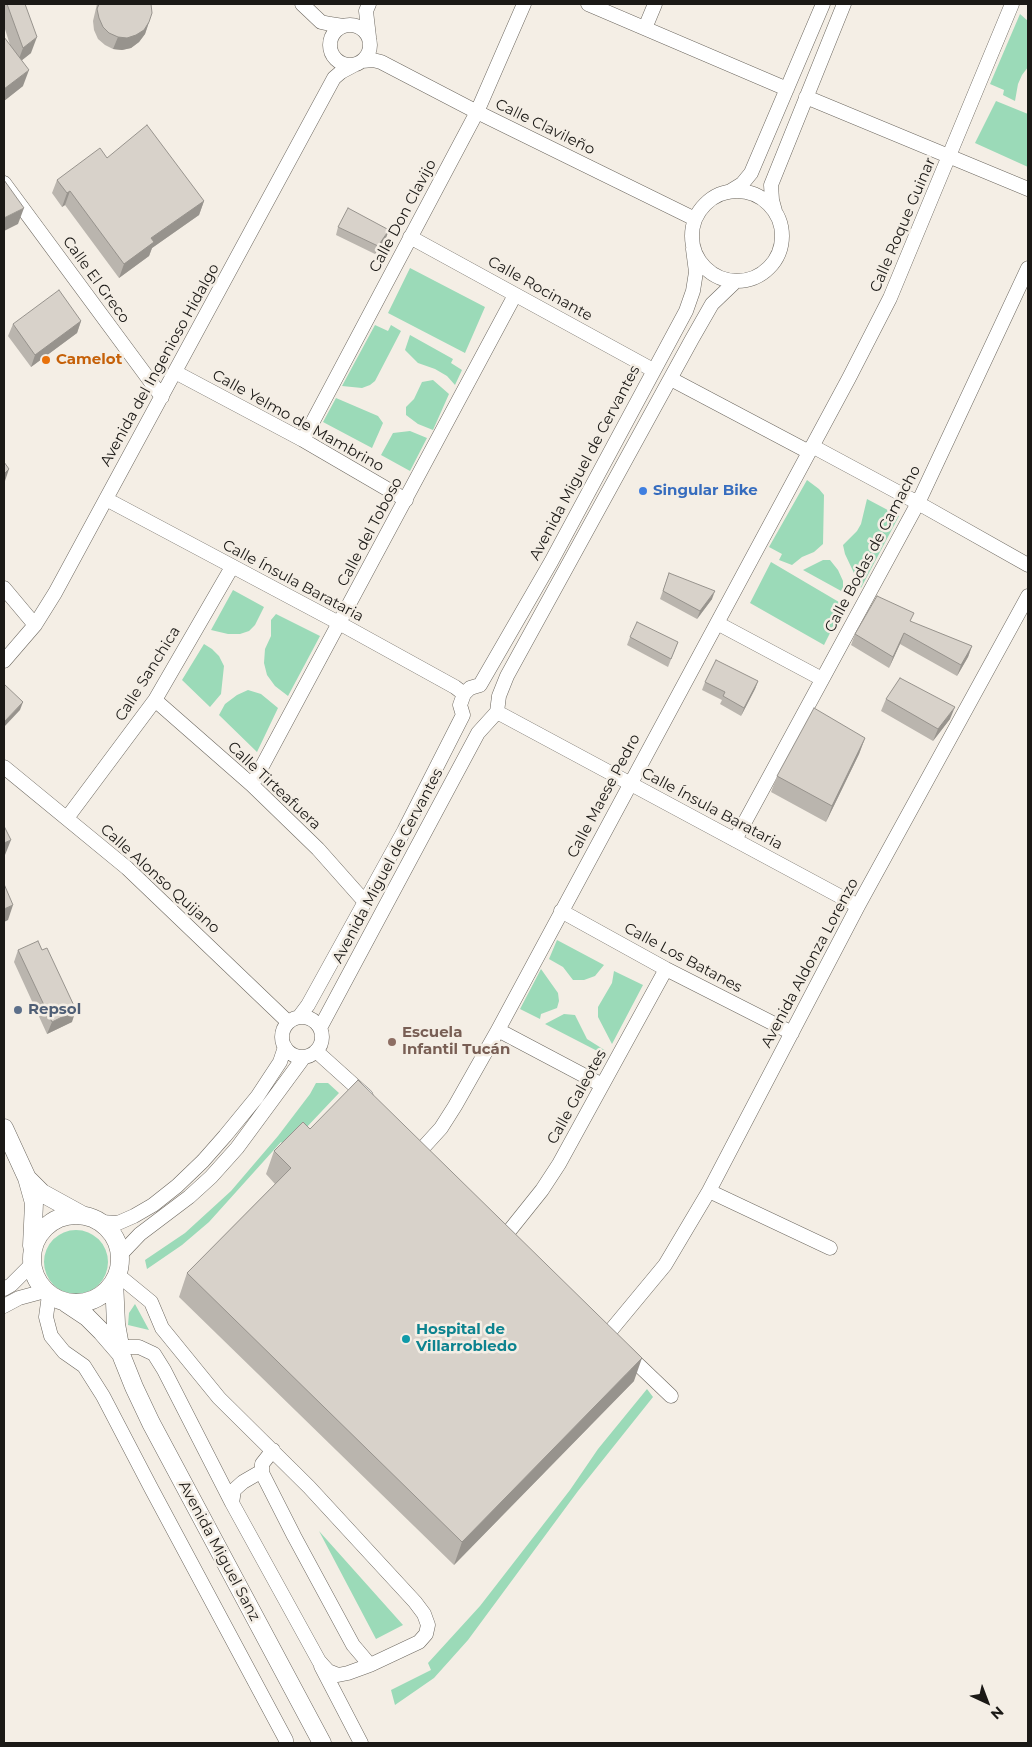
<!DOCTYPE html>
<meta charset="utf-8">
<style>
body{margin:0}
#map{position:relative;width:1032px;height:1747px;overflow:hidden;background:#f4eee5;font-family:Montserrat,sans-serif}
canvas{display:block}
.frame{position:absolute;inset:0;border:5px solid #1b1916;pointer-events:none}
.north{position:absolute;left:962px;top:1677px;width:50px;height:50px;-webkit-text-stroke:4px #f4eee5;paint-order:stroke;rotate:137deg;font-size:14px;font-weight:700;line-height:20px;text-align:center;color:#1b1916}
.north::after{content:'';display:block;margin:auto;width:18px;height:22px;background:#1b1916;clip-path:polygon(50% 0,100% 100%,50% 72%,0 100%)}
</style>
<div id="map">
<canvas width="1032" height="1747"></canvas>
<div class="frame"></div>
<div class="north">N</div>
</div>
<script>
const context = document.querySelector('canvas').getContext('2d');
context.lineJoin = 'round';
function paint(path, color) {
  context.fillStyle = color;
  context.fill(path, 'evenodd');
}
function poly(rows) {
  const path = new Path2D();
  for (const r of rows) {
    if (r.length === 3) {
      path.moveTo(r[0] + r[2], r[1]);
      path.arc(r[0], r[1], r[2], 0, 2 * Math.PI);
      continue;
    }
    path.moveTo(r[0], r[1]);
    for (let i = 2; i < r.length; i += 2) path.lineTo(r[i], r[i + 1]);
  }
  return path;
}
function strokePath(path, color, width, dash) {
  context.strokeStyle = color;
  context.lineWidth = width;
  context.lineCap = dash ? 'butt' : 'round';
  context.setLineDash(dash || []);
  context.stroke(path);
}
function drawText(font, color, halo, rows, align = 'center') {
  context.font = font + ' Montserrat,sans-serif';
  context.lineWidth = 5;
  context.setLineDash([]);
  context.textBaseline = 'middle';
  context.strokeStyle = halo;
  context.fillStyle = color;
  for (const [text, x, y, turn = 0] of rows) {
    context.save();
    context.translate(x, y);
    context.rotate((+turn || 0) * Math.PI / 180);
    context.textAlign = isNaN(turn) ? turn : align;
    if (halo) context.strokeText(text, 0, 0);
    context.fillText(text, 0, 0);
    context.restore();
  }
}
paint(poly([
 [1020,14,1028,21,1028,67,1022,75,1018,84,1015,101,1003,95,1004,90,990,84],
 [996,101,1028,114,1028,167,975,143],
 [410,268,485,307,465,353,388,313],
 [375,325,388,331,391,325,401,331,375,381,370,385,362,388,342,386],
 [410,335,453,359,451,363,462,370,455,385,447,376,435,369,418,363,405,350],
 [433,380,449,394,433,430,418,424,406,415,406,407,414,399,422,382],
 [336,398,378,416,383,423,372,448,323,422],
 [410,431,427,438,410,471,381,455,393,433],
 [807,480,819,489,824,495,823,544,814,552,802,557,792,565,779,560,782,554,769,547],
 [867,499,899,516,861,588,845,554,843,545,857,531,861,524],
 [823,560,830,560,838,570,843,581,843,592,803,570],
 [771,562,844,605,824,645,750,603],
 [233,590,264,607,255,625,249,631,240,634,228,634,211,630],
 [276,614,320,636,288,696,275,686,267,675,264,663,265,649,271,636,271,620],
 [204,644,212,649,219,656,224,666,221,694,210,707,182,680],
 [248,690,261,694,278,708,257,752,219,715,225,704,237,695],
 [557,940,604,965,595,976,584,980,573,980,563,967,549,959],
 [541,969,558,993,559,1001,557,1008,541,1014,540,1019,520,1009],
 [614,971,643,985,612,1044,598,1017,598,1007,612,983],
 [564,1014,575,1015,587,1039,606,1051,607,1056,545,1024],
 [316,1083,328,1083,339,1093,287,1148,281,1142,209,1222,182,1245,147,1269,145,1260,185,1233,231,1191,278,1136,310,1094],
 [76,1262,32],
 [135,1304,149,1330,128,1325,129,1313],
 [647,1389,653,1397,578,1491,468,1640,434,1678,395,1705,391,1690,431,1670,428,1663,480,1606,570,1490,598,1449],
 [319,1531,403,1625,376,1639]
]), '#9bdab8');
const minor = poly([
 [302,4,321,22,330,24,343,26],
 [588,4,787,89],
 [350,45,20],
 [645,28,655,4],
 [369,37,366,11,369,4],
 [362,61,373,60,381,62,477,112,695,219],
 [806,97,1028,189],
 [4,183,162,397],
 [737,236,45],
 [729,192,742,184,751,173,823,4],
 [775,211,772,200,771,185,844,4],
 [410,237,653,370],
 [175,372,303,440,406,500],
 [671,379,809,452],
 [303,440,477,112,524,4],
 [812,446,918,503,1028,565],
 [106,499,339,623,455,687,464,694],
 [4,588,35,625],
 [717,623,822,679],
 [4,661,35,625,55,593,334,78,341,72,356,64],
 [155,700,252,785,318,849,365,902],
 [497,712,858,906],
 [4,767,127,868,288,1022],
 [252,785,515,295],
 [67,818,155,700,232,567],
 [735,840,918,503,1028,268],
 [561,911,666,969,792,1033],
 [299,1017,308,1005,404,831,463,715,460,705,464,694,470,688,480,685,551,562,686,311,693,291,696,272,693,249],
 [302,1037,20],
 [320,1028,478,733,497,712,499,696,507,676,692,339,712,304,736,281],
 [498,1030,602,1085],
 [316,1051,366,1096],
 [421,1150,441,1128,455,1106,498,1030,849,378,890,298,1012,4],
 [709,1191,830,1248],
 [100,1222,118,1223,134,1216,153,1205,177,1186,203,1161,225,1136,257,1097,280,1062,285,1047],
 [506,1235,542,1190,559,1164,666,969],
 [120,1255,140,1234,189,1197,211,1177,237,1148,304,1057],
 [118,1275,151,1302,162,1328,219,1398,309,1487,415,1602,424,1614,428,1625,426,1634,419,1642,370,1665,348,1673,338,1675,328,1671,319,1661,232,1503,164,1370,154,1354,139,1347,121,1347],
 [4,1289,11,1285,32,1264],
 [49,1295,46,1317,51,1336,64,1352,84,1366,103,1396,151,1488,286,1740,286,1743],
 [4,1306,19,1298,45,1291],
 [607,1335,665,1265,709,1191,858,906,1028,596],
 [626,1353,671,1396],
 [273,1450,262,1464,262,1473,294,1536,353,1645,370,1665],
 [232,1503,234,1490,243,1482,262,1471],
 [321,1666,361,1743]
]);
const tertiary = poly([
 [4,1128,27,1178,34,1203,32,1246],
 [28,1179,42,1193,82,1215],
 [76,1259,44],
 [114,1281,116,1324,122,1357,134,1387,151,1423,322,1743],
 [66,1303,87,1317,102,1332,121,1354]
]);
strokePath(minor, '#6c675f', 15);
strokePath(tertiary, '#6c675f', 19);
strokePath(minor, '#fff', 14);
strokePath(tertiary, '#fff', 18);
paint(poly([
 [5,4,25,4,31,53,21,61,23,86,4,101,4,37,11,48,4,26,4,8],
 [97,4,151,4,149,22,145,34,139,42,131,48,122,50,113,49,105,45,98,39,94,30,93,21],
 [107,158,204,201,199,215,152,248,149,256,119,278,65,205,62,207,52,193,57,180],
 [338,227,386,238,375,254,336,235],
 [81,321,77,333,31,367,8,336,13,324],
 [669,573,712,599,697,619,660,599],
 [911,622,972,646,968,657,957,676,900,644,889,668,851,645,855,634],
 [630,637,678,642,668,667,627,645],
 [758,681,755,689,741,716,720,704,722,700,702,690,705,682],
 [886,699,950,719,933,741,881,711],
 [865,738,859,754,826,822,771,792,777,776],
 [18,950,72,1022,47,1034,14,962],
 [310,1129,634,1381,454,1565,179,1297,187,1273,275,1184,266,1174,274,1151]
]), '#bab5ae');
paint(poly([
 [149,22,145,34,139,42,131,48,122,50,113,49,118,37],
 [37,37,31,53,17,64,23,48],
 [29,70,23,86,4,101,4,89],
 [70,191,65,205,62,207,67,193],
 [204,201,199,215,152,248,149,256,119,278,124,264,151,238],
 [24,208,18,224,4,231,4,218],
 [389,230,386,238,375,254,378,246],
 [81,321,77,333,31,367,35,355],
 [9,469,4,484,4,474],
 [715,591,712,599,697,619,700,611],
 [904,633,900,644,889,668,893,657],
 [972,646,968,657,957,676,961,665],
 [758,681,755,689,741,716,744,708],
 [23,702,20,710,4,727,4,722],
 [955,707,950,719,933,741,938,729],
 [865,738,859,754,826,822,832,806],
 [11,840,5,855,4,856,4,843],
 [13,905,8,920,4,922,4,909],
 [76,1010,72,1022,47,1034,52,1022],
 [642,1358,634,1381,454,1565,462,1542]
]), '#97938d');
const building = poly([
 [7,4,25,4,37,37,23,48,7,4],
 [99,4,151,4,152,13,149,22,144,30,136,35,127,38,118,37,109,33,103,27,99,18,97,9,99,4],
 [4,37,29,70,4,89,4,37],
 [147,125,204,201,151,238,154,242,124,264,70,191,67,193,57,180,100,148,107,158,147,125],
 [4,180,24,208,4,218,4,180],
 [348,208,389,230,378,246,338,227,348,208],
 [59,290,81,321,35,355,13,324,59,290],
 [4,462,9,469,4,474,4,462],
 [669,573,715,591,700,611,663,591,669,573],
 [877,596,914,613,910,621,972,646,961,665,904,633,893,657,855,634,877,596],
 [637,622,678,642,671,659,630,637,637,622],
 [716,660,758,681,744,708,723,696,725,692,705,682,716,660],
 [900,678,955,707,938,729,886,699,900,678],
 [4,684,23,702,4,722,4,684],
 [814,708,865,738,832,806,777,776,814,708],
 [4,826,11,840,4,843,4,826],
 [4,884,13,905,4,909,4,884],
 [38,941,42,950,47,948,76,1010,52,1022,18,950,38,941],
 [358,1080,642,1358,462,1542,187,1273,291,1168,274,1151,303,1122,310,1129,358,1080]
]);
paint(building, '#d8d2ca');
strokePath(building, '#97938d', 1);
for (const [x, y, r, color] of [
 [46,360,5,"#e8710a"],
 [643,491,5,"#3f7fe0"],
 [18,1010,5,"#5c6f8a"],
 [392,1042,5,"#8d6e63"],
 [406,1339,5,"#0f9aa8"]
]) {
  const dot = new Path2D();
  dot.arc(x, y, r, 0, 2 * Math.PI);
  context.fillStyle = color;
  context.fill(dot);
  strokePath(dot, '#f4eee5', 2);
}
drawText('15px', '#1b1916', '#f4eee5', [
 ["Calle Clavileño",545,127,26],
 ["Calle Don Clavijo",403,216,-62],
 ["Calle Roque Guinar",903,225,-67],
 ["Calle El Greco",96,280,54],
 ["Calle Rocinante",540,289,29],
 ["Avenida del Ingenioso Hidalgo",160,365,-61],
 ["Calle Yelmo de Mambrino",298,421,29],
 ["Avenida Miguel de Cervantes",585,463,-62],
 ["Calle del Toboso",370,532,-62],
 ["Calle Bodas de Camacho",873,549,-62],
 ["Calle Ínsula Barataria",293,581,28],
 ["Calle Sanchica",148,674,-58],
 ["Calle Tirteafuera",274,786,43],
 ["Calle Maese Pedro",604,796,-62],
 ["Calle Ínsula Barataria",712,809,28],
 ["Avenida Miguel de Cervantes",388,866,-62],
 ["Calle Alonso Quijano",160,879,42],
 ["Calle Los Batanes",683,958,28],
 ["Avenida Aldonza Lorenzo",810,963,-62],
 ["Calle Galeotes",577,1097,-61],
 ["Avenida Miguel Sanz",219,1551,62]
]);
drawText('bold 15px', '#c56008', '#f4eee5', [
 ["Camelot",56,360]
], 'left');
drawText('bold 15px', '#366cbe', '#f4eee5', [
 ["Singular Bike",653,491]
], 'left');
drawText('bold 15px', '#4e5e75', '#f4eee5', [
 ["Repsol",28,1010]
], 'left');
drawText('bold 15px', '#785e54', '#f4eee5', [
 ["Escuela",402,1033],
 ["Infantil Tucán",402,1050]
], 'left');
drawText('bold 15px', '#0d838f', '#f4eee5', [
 ["Hospital de",416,1330],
 ["Villarrobledo",416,1347]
], 'left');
</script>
